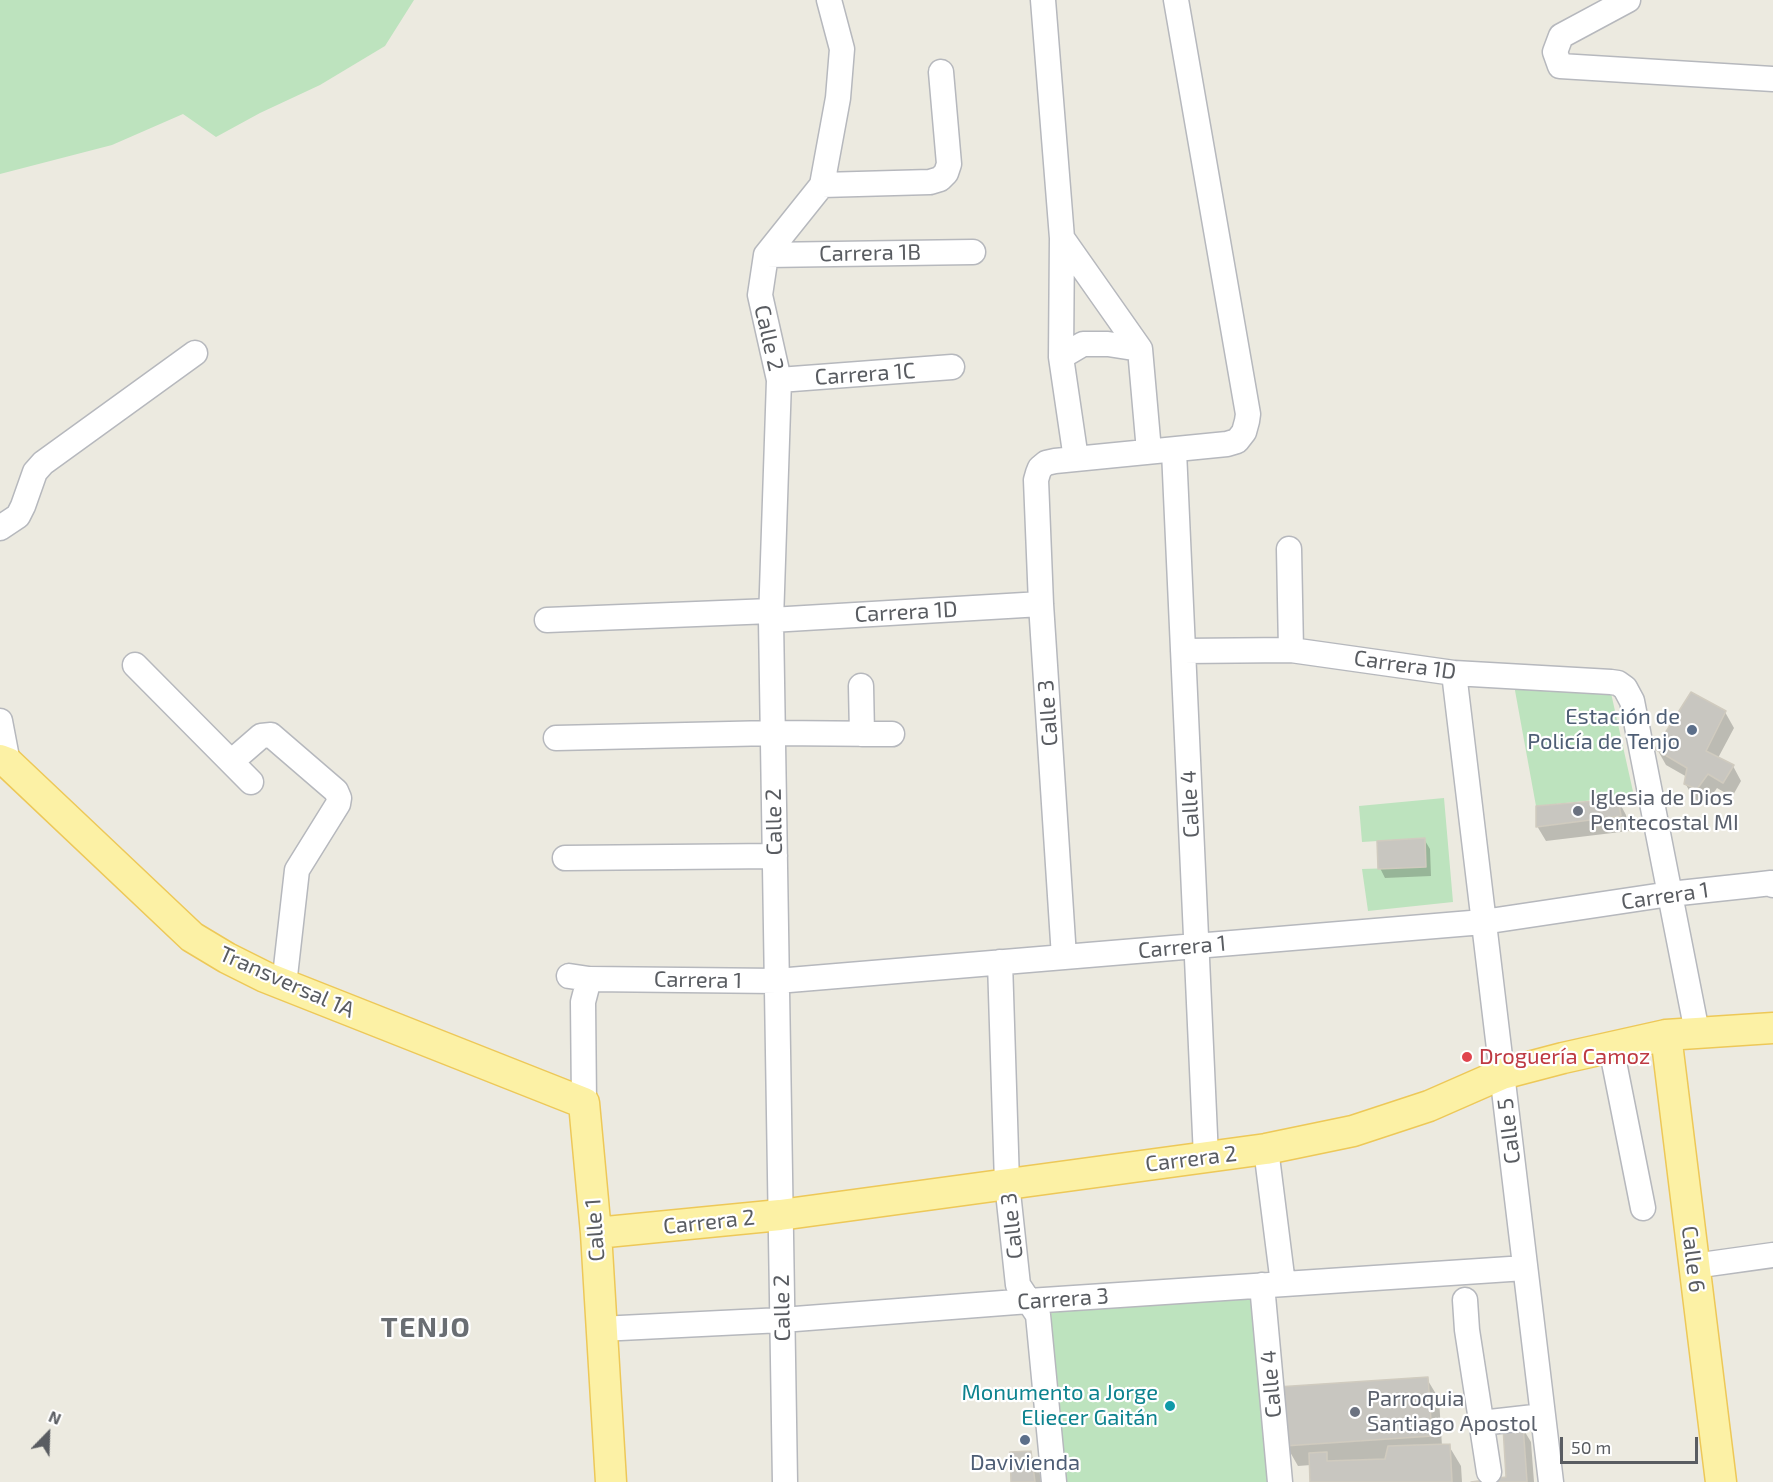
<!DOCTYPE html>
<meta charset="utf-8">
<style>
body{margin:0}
#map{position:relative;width:1773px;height:1482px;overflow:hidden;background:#eceae0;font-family:"Exo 2",sans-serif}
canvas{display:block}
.north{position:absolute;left:18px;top:1404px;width:60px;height:60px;-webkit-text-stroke:4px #fff;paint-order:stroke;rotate:23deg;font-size:16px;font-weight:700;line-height:24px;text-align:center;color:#595c61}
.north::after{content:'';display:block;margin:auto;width:21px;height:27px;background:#595c61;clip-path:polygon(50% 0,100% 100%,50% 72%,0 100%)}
.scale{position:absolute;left:1560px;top:1437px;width:138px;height:27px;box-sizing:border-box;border:3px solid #595c61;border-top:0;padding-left:8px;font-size:18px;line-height:21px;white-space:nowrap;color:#595c61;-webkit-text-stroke:4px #fff;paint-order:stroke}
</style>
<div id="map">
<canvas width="1773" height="1482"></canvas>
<div class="north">N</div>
<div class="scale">50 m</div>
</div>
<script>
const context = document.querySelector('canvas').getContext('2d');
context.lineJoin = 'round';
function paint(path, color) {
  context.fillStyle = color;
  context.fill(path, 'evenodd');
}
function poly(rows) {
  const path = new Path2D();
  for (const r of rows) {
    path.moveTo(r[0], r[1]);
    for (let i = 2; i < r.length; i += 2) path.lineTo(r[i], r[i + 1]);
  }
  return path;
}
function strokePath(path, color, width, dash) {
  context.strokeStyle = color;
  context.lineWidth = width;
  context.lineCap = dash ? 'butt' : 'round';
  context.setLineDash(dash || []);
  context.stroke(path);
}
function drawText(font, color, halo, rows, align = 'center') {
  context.font = font + ' "Exo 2",sans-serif';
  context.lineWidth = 4.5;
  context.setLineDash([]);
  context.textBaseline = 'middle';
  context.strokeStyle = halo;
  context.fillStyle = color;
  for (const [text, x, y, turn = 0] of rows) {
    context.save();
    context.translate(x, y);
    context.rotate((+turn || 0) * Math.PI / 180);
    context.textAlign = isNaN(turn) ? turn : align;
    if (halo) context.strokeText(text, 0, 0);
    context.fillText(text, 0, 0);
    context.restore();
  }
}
paint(poly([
 [0,0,414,0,385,46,320,85,260,113,216,137,183,114,112,145,0,174],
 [1514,685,1611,693,1634,796,1536,806],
 [1444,798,1453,902,1368,911,1362,869,1425,867,1425,838,1362,842,1359,806],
 [1257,1298,1270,1482,1063,1482,1051,1312]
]), '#bde3be');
paint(poly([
 [1725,712,1734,728,1718,758,1733,766,1741,781,1732,797,1717,788,1706,804,1694,799,1685,783,1687,777,1666,765,1657,749],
 [1618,800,1626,815,1629,831,1546,841,1537,826],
 [1424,839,1430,849,1431,876,1385,878,1380,868],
 [1427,1379,1439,1399,1442,1446,1449,1446,1461,1466,1462,1482,1311,1482,1311,1465,1298,1466,1286,1445],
 [1522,1427,1531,1442,1534,1482,1482,1482,1508,1479],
 [1030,1453,1039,1468,1041,1482,1013,1482]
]), '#0003');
const building = poly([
 [1691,692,1726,711,1706,751,1734,765,1723,783,1708,774,1697,789,1684,784,1687,768,1655,749,1691,692],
 [1618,799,1621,816,1536,827,1536,806,1618,799],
 [1425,838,1426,867,1378,869,1377,841,1425,838],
 [1428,1377,1432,1436,1284,1446,1277,1387,1428,1377],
 [1523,1425,1527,1482,1471,1482,1506,1477,1503,1427,1523,1425],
 [1450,1444,1452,1482,1310,1482,1309,1453,1327,1452,1327,1461,1385,1459,1388,1446,1450,1444],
 [1031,1451,1035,1482,1011,1482,1010,1452,1031,1451]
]);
paint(building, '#c8c6c0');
strokePath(building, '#d0cbbf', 1.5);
const minor = poly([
 [1043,0,1062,238,1061,357,1076,459],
 [1628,0,1561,36,1555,52,1560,66,1773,79],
 [822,185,930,182,940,179,946,173,949,164,941,72],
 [1062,238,1140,349,1149,451],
 [766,255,973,252],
 [1061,357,1083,344,1108,344,1140,349],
 [779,380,952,367],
 [1174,451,1206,1157],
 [0,528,18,516,23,506,35,472,43,463,195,353],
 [1289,549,1291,650],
 [547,620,771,611],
 [771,620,1041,604],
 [1183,651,1291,650,1454,673,1611,682,1618,683,1625,688,1632,701,1697,1032],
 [135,665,251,782],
 [1454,673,1551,1482],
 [861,686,862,734],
 [0,721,8,763],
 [556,738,773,733,892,734],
 [231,762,261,736,271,735,336,791,339,798,338,804,297,870,284,985],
 [565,858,775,856],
 [1064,957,1041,604,1036,480,1038,473,1040,468,1046,463,1055,461,1227,444,1237,441,1244,432,1247,421,1248,414,1176,0],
 [1000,962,1007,1183,1018,1285,1038,1315,1054,1482],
 [569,976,589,979,777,981,1483,922,1670,894,1754,885,1771,883,1773,885],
 [1611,1047,1643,1208],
 [584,1103,583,1002,589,979],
 [1266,1149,1283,1284],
 [1694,1266,1773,1255],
 [1262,1285,1280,1482],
 [1465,1300,1467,1330,1489,1472],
 [600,1329,782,1320,1029,1301,1525,1268],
 [1481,1423,1543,1416],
 [785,1482,771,620,779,380,760,295,766,255,822,185,838,98,842,49,829,0]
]);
const major = poly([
 [0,760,8,763,192,937,227,958,265,977,584,1103,596,1233,611,1482],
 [1666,1035,1721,1482],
 [596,1233,780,1215,1266,1149,1353,1131,1429,1106,1502,1074,1563,1058,1666,1035,1773,1028]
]);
strokePath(minor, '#b6b8bd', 27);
strokePath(major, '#edc858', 33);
strokePath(minor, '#fff', 24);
strokePath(major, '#fcf1a5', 30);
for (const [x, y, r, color] of [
 [1692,730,6,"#5c6f8a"],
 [1578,811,6,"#6b7280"],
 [1467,1057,6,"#e0444e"],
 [1170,1406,6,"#0f9aa8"],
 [1355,1412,6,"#6b7280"],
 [1025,1440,6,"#5c6f8a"]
]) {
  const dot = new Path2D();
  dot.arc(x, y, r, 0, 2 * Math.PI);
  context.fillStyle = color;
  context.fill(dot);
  strokePath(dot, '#fff', 2);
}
drawText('22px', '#595c61', '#fff', [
 ["Carrera 1B",870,253,-1],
 ["Calle 2",769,338,77],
 ["Carrera 1C",865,374,-4],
 ["Carrera 1D",906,612,-3],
 ["Carrera 1D",1405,665,8],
 ["Calle 3",1048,713,-94],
 ["Calle 4",1190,804,-93],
 ["Calle 2",774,822,-91],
 ["Carrera 1",1665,896,-8],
 ["Carrera 1",1182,947,-5],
 ["Carrera 1",698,980,1],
 ["Transversal 1A",287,982,24],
 ["Calle 5",1509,1131,-97],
 ["Carrera 2",1191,1159,-7],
 ["Carrera 2",709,1222,-6],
 ["Calle 3",1012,1226,-96],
 ["Calle 1",595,1230,-94],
 ["Calle 6",1693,1259,83],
 ["Carrera 3",1063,1299,-4],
 ["Calle 2",782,1308,-91],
 ["Calle 4",1271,1384,-95]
]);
drawText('22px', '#4e5e75', '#fff', [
 ["Estación de",1680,717],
 ["Policía de Tenjo",1680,742],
 ["Davivienda",1025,1463,"center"]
], 'right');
drawText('22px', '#5b616d', '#fff', [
 ["Iglesia de Dios",1590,798],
 ["Pentecostal MI",1590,823],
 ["Parroquia",1367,1399],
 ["Santiago Apostol",1367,1424]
], 'left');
drawText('22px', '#be3a42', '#fff', [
 ["Droguería Camoz",1479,1057]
], 'left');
drawText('22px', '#0d838f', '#fff', [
 ["Monumento a Jorge",1158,1393],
 ["Eliecer Gaitán",1158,1418]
], 'right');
context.letterSpacing = '1.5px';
drawText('bold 28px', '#6a6e73', '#fff', [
 ["TENJO",426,1328]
]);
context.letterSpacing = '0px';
</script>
